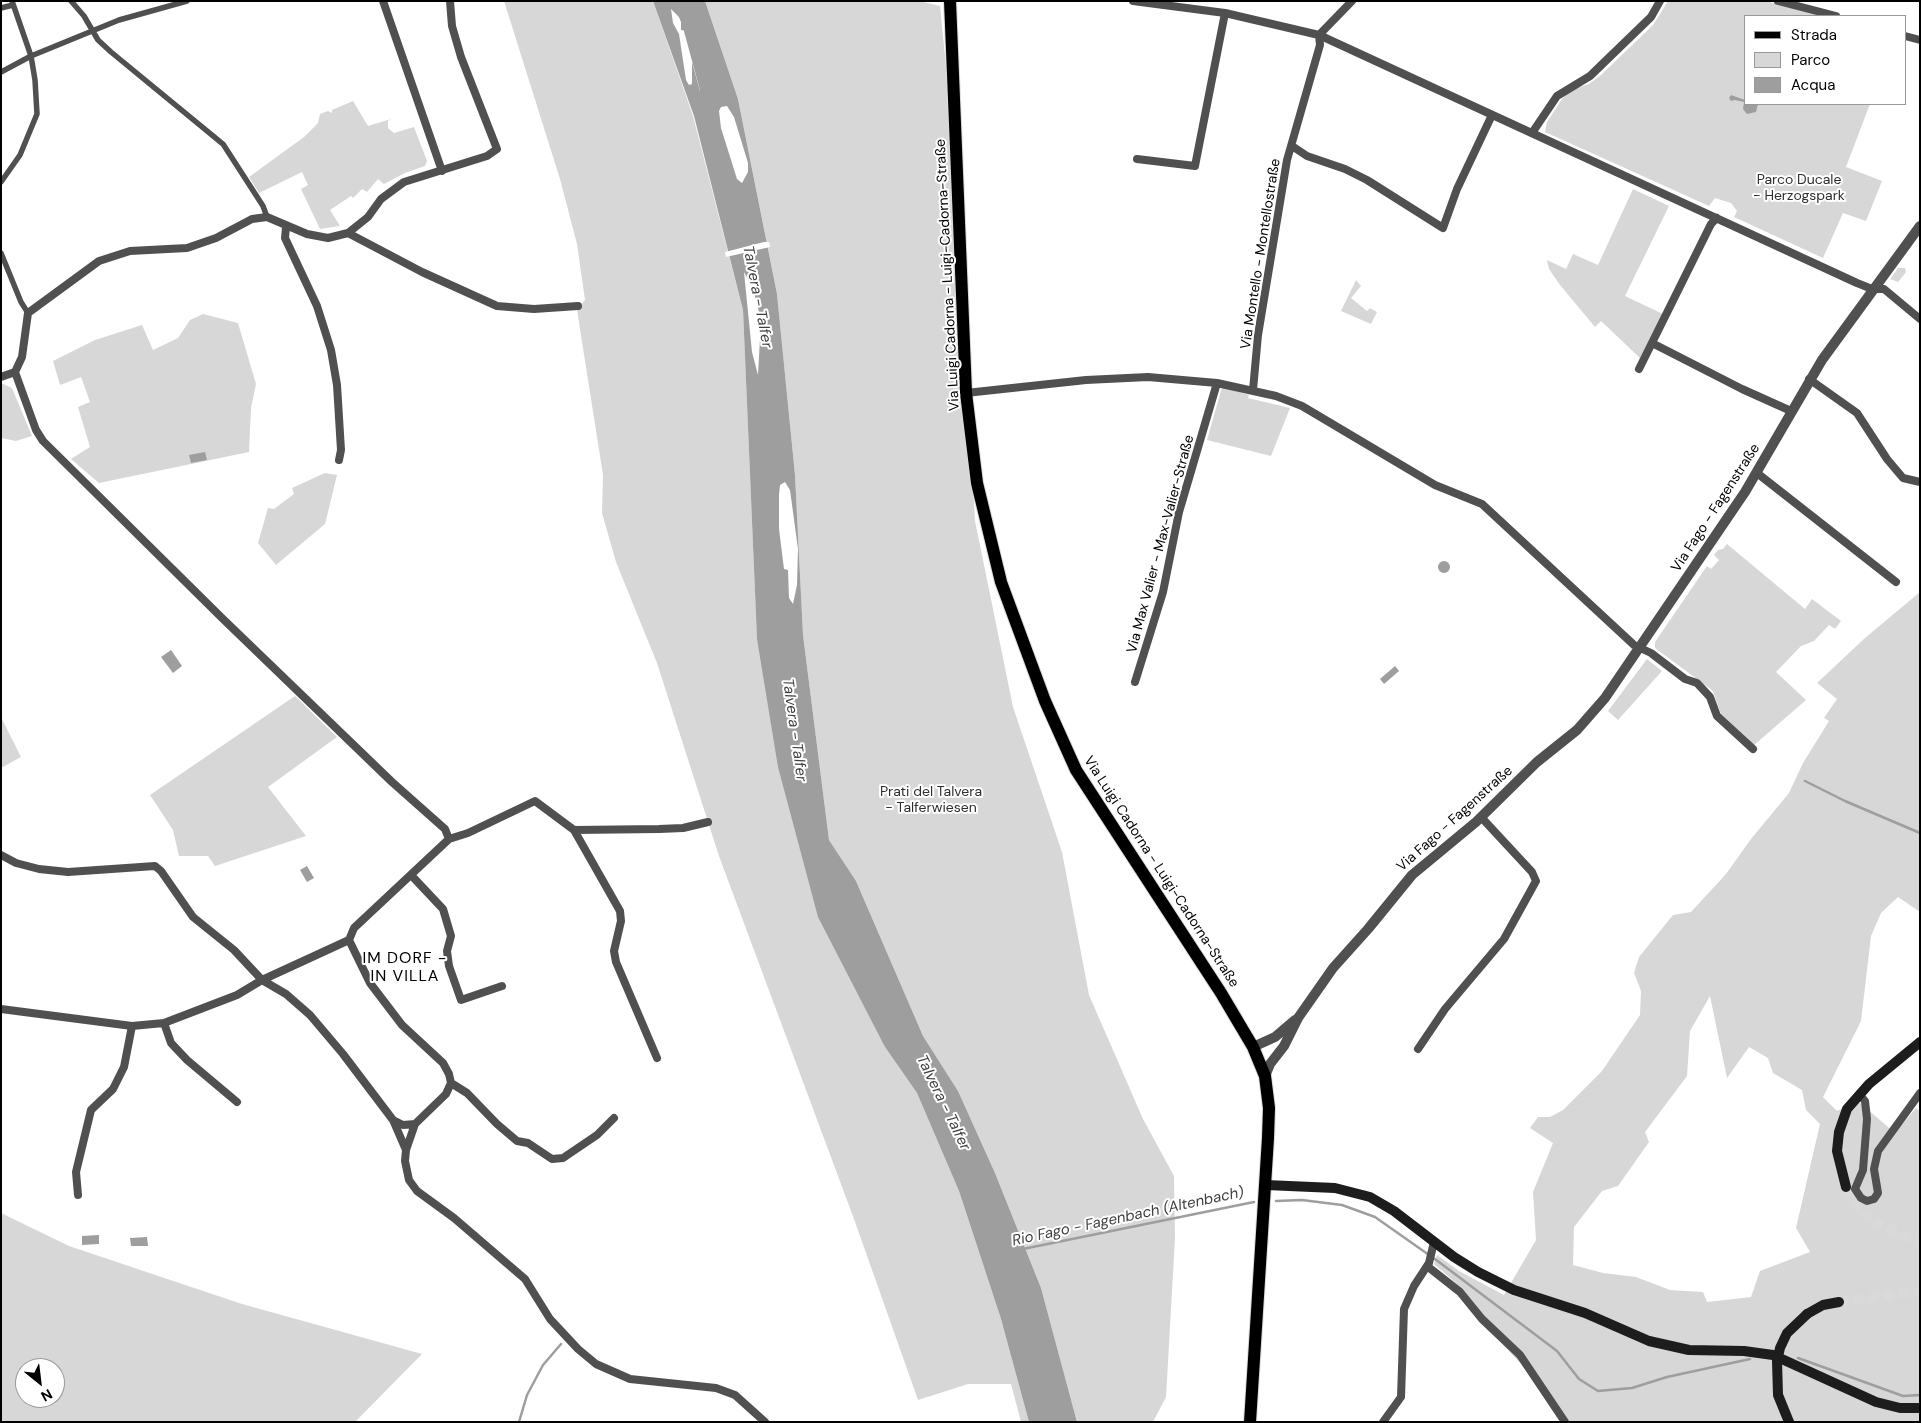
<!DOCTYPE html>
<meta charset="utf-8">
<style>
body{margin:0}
#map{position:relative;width:1921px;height:1423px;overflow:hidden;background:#fff;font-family:"DM Sans",sans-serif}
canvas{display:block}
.frame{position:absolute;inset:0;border:2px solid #000;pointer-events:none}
.legend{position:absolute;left:1744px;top:15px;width:162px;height:90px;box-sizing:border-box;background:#fff;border:1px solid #999;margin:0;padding:6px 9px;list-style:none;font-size:15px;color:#000}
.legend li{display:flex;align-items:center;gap:10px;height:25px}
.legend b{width:25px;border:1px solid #999}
.north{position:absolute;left:15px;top:1358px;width:50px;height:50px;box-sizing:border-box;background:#fff;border:1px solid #999;border-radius:50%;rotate:151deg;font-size:14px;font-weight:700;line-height:20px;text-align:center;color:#000}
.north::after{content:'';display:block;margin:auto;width:18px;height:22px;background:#000;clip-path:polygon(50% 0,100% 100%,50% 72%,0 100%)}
</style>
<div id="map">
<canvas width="1921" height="1423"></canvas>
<div class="frame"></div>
<ul class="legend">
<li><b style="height:6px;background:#000"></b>Strada</li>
<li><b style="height:14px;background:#d7d7d7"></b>Parco</li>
<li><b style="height:14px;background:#9e9e9e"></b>Acqua</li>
</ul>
<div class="north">N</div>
</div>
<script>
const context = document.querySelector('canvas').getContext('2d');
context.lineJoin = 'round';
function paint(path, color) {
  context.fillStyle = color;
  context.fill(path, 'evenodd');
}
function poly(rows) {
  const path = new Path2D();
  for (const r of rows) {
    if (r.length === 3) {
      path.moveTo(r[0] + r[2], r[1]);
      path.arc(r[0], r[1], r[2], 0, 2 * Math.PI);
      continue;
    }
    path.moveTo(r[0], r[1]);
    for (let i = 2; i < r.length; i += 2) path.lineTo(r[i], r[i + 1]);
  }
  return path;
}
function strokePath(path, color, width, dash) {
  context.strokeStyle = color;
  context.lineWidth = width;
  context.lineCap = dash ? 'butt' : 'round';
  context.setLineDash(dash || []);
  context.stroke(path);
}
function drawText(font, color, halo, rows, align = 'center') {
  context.font = font + ' "DM Sans",sans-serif';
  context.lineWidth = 4;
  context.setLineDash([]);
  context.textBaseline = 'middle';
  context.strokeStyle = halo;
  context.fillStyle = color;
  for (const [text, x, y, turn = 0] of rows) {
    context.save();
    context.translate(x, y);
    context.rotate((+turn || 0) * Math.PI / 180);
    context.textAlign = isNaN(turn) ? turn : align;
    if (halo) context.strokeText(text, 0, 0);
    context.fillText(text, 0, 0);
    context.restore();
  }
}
paint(poly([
 [504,1,653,1,693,116,743,310,757,639,885,1047,917,1093,959,1191,1001,1319,1029,1422,1021,1422,1011,1384,968,1384,918,1400,854,1219,719,856,657,663,616,562,602,513,603,475,577,310,585,300,577,244,560,179],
 [705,1,919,1,940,6,954,146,975,521,1013,707,1062,852,1089,995,1143,1119,1174,1176,1175,1238,1166,1397,1153,1422,1077,1422,1041,1288,995,1173,958,1091,923,1036,856,881,829,840,803,635,795,475,777,294,738,99],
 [1668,1,1766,1,1822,16,1745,16,1745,104,1870,104,1846,167,1882,181,1866,221,1843,213,1823,258,1734,217,1737,211,1731,203,1715,198,1709,206,1545,132,1547,122,1562,99,1571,90,1589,84,1601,75,1653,25],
 [353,101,368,126,391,119,388,121,388,128,394,133,414,127,427,161,425,166,405,173,384,184,378,179,367,192,362,189,353,198,351,196,330,210,340,226,320,229,301,189,308,185,302,172,259,193,249,177,304,137,318,123,320,114,328,111,332,113,332,110],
 [1633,189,1669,206,1625,296,1663,314,1640,358,1601,321,1595,327,1560,285,1549,269,1547,260,1566,269,1573,254,1598,265],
 [1898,268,1905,268,1906,272,1898,282,1890,279],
 [1356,280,1361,286,1351,298,1367,311,1370,308,1377,312,1371,324,1341,311],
 [203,314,238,323,256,384,251,408,249,452,99,483,71,459,90,447,78,407,90,402,81,377,60,385,53,361,95,340,142,325,153,350,178,338,190,320],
 [1,383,12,388,32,436,16,441,1,438],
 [1222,387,1249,395,1248,398,1290,408,1271,456,1207,440],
 [325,473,337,475,325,524,276,565,258,543,268,508,274,509,294,494,292,488],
 [1727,544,1805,609,1812,599,1841,621,1835,629,1829,625,1814,641,1801,646,1776,672,1806,700,1753,746,1722,717,1713,691,1655,648,1655,642,1707,566,1711,569,1719,560,1714,555,1718,550,1723,549],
 [1920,592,1920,912,1898,897,1881,913,1871,936,1861,1021,1823,1097,1837,1111,1859,1102,1895,1133,1916,1108,1920,1111,1920,1422,1560,1422,1526,1369,1472,1312,1454,1289,1457,1284,1434,1264,1437,1255,1459,1271,1504,1295,1536,1240,1533,1192,1553,1143,1530,1128,1538,1117,1550,1117,1563,1110,1602,1071,1640,1015,1641,991,1634,973,1639,957,1673,915,1691,912,1726,874,1751,839,1789,793,1803,763,1829,721,1824,718,1837,699,1817,683,1865,638],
 [1710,996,1727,1078,1749,1047,1768,1058,1773,1073,1802,1090,1806,1110,1820,1124,1796,1228,1810,1252,1760,1271,1751,1297,1707,1302,1703,1292,1670,1290,1636,1277,1603,1273,1573,1265,1574,1227,1602,1191,1618,1186,1649,1142,1645,1132,1687,1076,1690,1031],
 [1647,659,1662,671,1618,720,1608,711],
 [295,696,337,737,268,787,306,836,215,866,208,856,179,856,173,830,150,795],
 [2,719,21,757,1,768,1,720],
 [1,1213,69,1246,242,1304,422,1354,355,1422,1,1422],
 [25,1368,55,1368,55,1398,25,1398]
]), '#d7d7d7');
paint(poly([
 [653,1,705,1,738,99,777,294,795,475,803,635,829,840,856,881,923,1036,958,1091,995,1173,1041,1288,1077,1422,1029,1422,1001,1319,959,1191,917,1093,885,1047,818,917,778,767,757,639,743,310,694,116],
 [671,9,681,19,681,30,692,32,703,53,709,78,700,91,692,62,692,84,689,85,686,80,679,34,673,23],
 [727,106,734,117,748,163,748,172,742,183,737,179,721,128,719,111,721,107],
 [744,272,753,288,761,320,758,375,752,352],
 [785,482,790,490,798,549,797,585,793,604,789,598,788,570,784,569,779,529,779,495,780,485],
 [1731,95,1745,100,1745,104,1758,104,1756,112,1747,114,1743,109,1744,102,1735,100,1731,101,1729,98],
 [205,452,207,460,191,463,189,455],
 [1444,567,6],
 [171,650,182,666,173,673,161,657],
 [1395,666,1399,671,1384,684,1380,679],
 [307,866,314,878,307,882,300,870],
 [99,1235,99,1244,82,1245,82,1236],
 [147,1237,148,1246,131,1246,130,1238]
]), '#9e9e9e');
paint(poly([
 [764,242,769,242,770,247,726,257,725,252]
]), '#fff');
strokePath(poly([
 [1805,781,1845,801,1920,833],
 [1276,1201,1302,1200,1342,1205,1375,1217,1439,1262,1557,1351,1579,1379,1598,1391,1632,1388,1667,1377,1750,1359],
 [1023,1249,1254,1202],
 [1798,1358,1903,1396,1920,1395],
 [519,1422,527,1395,543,1365,561,1344]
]), '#9e9e9e', 2.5);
strokePath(poly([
 [681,1,690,23,712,104]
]), '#9e9e9e', 16);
strokePath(poly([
 [1846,1187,1855,1203,1874,1222,1920,1243],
 [1839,1302,1920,1291]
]), '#d9d9d9', 10, [10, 5]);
const primary = poly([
 [950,1,966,393,977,483,1001,582,1045,701,1076,770,1221,993,1253,1047,1265,1076,1269,1108,1268,1138,1250,1422]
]);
strokePath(primary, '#dbdbdb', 14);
strokePath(poly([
 [71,1,84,16,98,40,111,52,223,144,263,206,267,217],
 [1,8,13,5],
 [1,72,31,56,119,20,187,1],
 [1,182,20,155,37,114,35,80,31,56,12,1],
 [1,253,21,302,28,313]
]), '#505050', 5.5);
strokePath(poly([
 [383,1,442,171],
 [1133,1,1225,13,1319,35,1857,283,1872,289,1884,289,1920,319],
 [1778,1,1836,16],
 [1319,35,1352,1],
 [1905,36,1920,40],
 [1532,133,1557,96,1590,76,1651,17,1660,1],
 [1292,146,1307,156,1345,169,1367,180,1443,228,1457,189,1492,115],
 [1137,159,1195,166,1225,13],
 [286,227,285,238,317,306,331,350,337,385,341,450,339,460],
 [348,233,422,272,497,306,534,309,578,306],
 [1652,343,1742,389,1791,411],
 [1639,369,1711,224,1717,218],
 [15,372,36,430,43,441,222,618,392,782,445,829,449,839,354,928,349,940],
 [15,372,22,357,28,313,99,261,130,251,187,248,216,238,252,219,267,217,307,234,328,238,348,233,368,217,381,199,404,182,487,156,497,149,461,57,452,26,450,1],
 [1,377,15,372],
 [1809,379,1857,413,1887,459,1903,478,1920,482],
 [1253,390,1258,335,1287,160,1320,45,1319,35],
 [966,393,1086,380,1148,377,1217,383,1276,396,1302,406,1435,485,1482,504,1634,645,1651,653,1685,679,1697,683,1710,697,1717,716,1753,749],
 [1757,473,1896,582],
 [1135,682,1163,592,1179,512,1217,383],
 [574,830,620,911,621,921,614,951,616,962,657,1058],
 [449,839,468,833,535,801,574,830,659,829,683,828,708,822],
 [1,855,16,863,39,869,68,872,155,866,161,871,193,917,234,950,262,980,286,994,310,1015,343,1054,393,1120,406,1150],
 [411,875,443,909,451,936,447,951,449,966,461,1000,502,986],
 [349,940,370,983,402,1025,443,1063,449,1074,451,1083,446,1094,415,1124,406,1150,405,1161,409,1180,417,1191,454,1218,525,1279,550,1319,578,1349,596,1364,630,1379,716,1388,735,1395,765,1422],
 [1,1009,132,1026,164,1023,237,995,262,980,349,940],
 [164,1023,171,1043,187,1060,237,1102],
 [1418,1049,1445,1009,1504,939,1536,881,1532,872,1481,817],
 [451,1083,467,1093,497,1124,517,1141,528,1143,552,1159,563,1158,597,1135,614,1118],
 [1859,1094,1865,1101,1867,1119,1863,1170,1855,1189,1861,1198,1867,1201,1874,1199,1878,1193,1874,1169,1878,1151,1920,1093],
 [393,1120,403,1125,415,1124],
 [78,1195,76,1172,91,1110,113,1089,124,1067,132,1026],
 [1427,1266,1460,1292,1482,1319,1520,1355,1565,1422],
 [1383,1422,1401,1397,1404,1309,1414,1286,1429,1263,1434,1242]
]), '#505050', 8);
strokePath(poly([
 [1253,1047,1275,1037,1295,1020],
 [1265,1076,1270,1064,1284,1046,1298,1018,1333,968,1368,929,1412,875,1476,822,1537,762,1577,730,1605,698,1745,492,1822,360,1920,226]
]), '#505050', 10);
strokePath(poly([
 [1266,1185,1335,1188,1370,1197,1394,1211,1454,1257,1478,1272,1514,1290,1585,1313,1649,1341,1689,1350,1744,1351,1773,1355,1876,1402,1900,1408,1920,1408],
 [1846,1187,1837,1151,1839,1132,1847,1109,1869,1084,1920,1042],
 [1807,1314,1823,1305,1839,1302]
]), '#1d1d1d', 10);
strokePath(primary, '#000', 12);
strokePath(poly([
 [1789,1422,1778,1395,1777,1361,1780,1348,1787,1333,1807,1314]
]), '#1d1d1d', 10);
drawText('14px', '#2e2e2e', '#fff', [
 ["Parco Ducale",1799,180],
 ["- Herzogspark",1799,196],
 ["Prati del Talvera",931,792],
 ["- Talferwiesen",931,808]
]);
drawText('14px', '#000', '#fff', [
 ["Via Montello - Montellostraße",1261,254,-81],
 ["Via Luigi Cadorna - Luigi-Cadorna-Straße",948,275,-93],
 ["Via Fago - Fagenstraße",1716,508,-57],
 ["Via Max Valier - Max-Valier-Straße",1161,544,-75],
 ["Via Fago - Fagenstraße",1455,819,-42],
 ["Via Luigi Cadorna - Luigi-Cadorna-Straße",1161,872,57]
]);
drawText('italic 15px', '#3f3f3f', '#fff', [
 ["Talvera - Talfer",757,297,79],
 ["Talvera - Talfer",794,730,82],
 ["Talvera - Talfer",943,1103,64],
 ["Rio Fago - Fagenbach (Altenbach)",1128,1217,-12]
]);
context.letterSpacing = '1px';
drawText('16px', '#000', '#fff', [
 ["IM DORF -",405,959],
 ["IN VILLA",405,977]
]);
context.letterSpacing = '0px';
</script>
